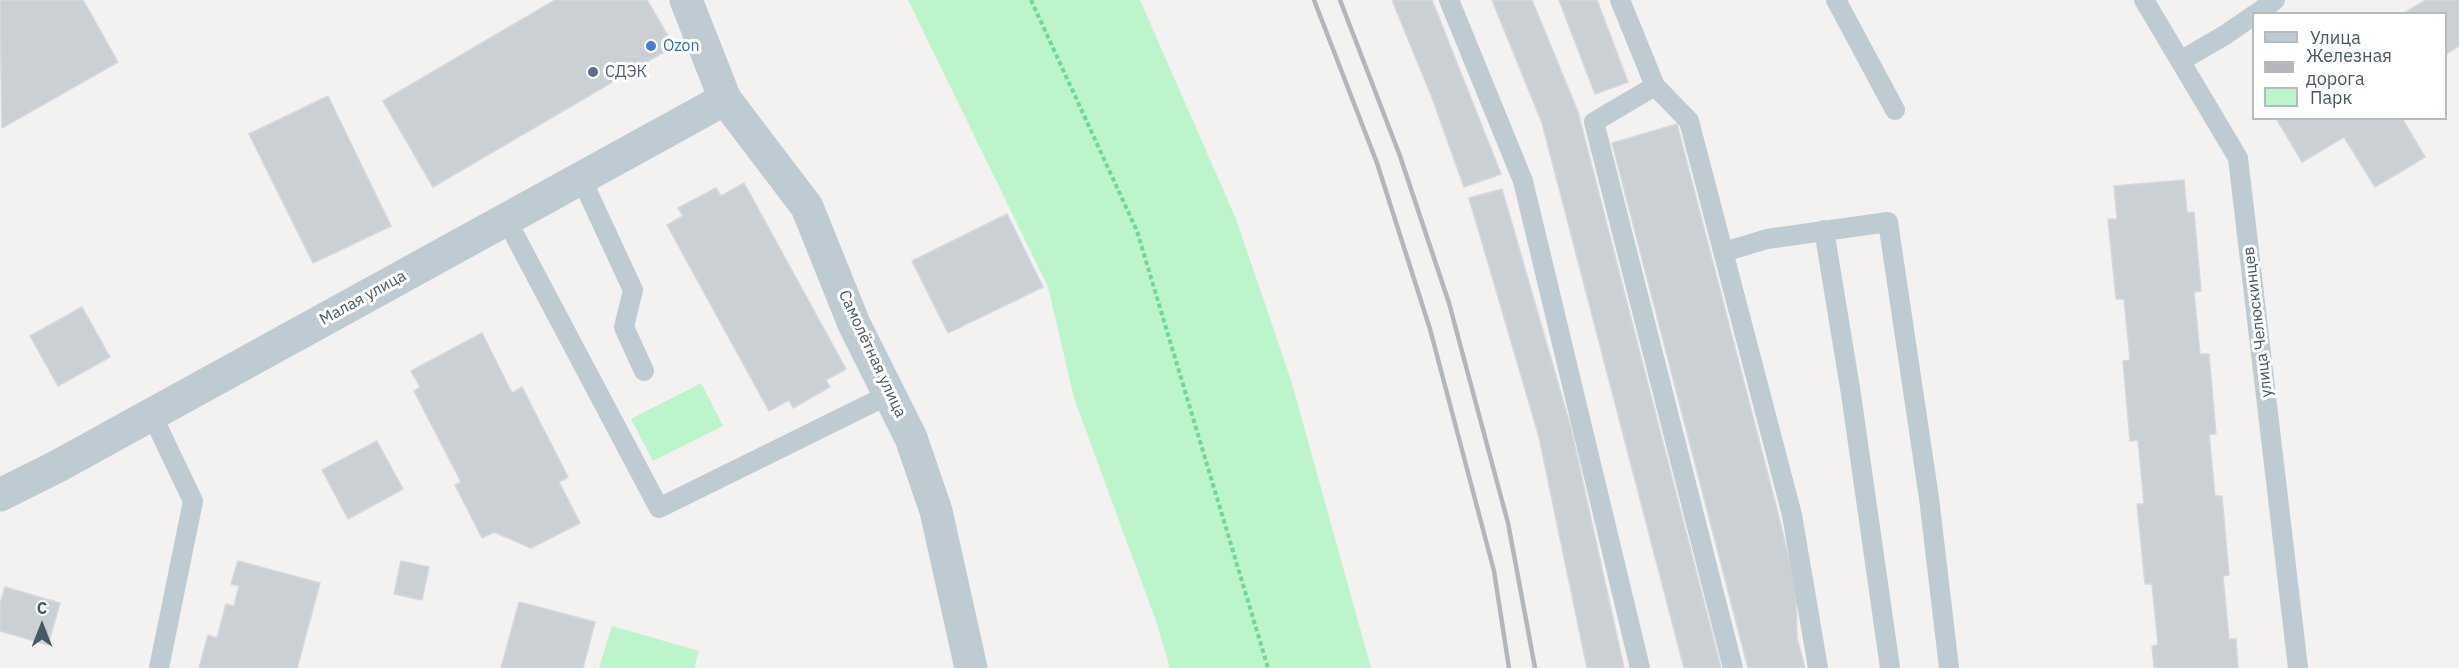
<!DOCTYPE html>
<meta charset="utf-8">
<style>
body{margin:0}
#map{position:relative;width:2459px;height:668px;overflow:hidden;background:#f4f1f1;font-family:"IBM Plex Sans",sans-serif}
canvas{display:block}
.legend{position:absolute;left:2252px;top:12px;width:195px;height:108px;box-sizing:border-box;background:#fff;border:2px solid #b5bcc0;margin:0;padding:8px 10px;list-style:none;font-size:18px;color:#465861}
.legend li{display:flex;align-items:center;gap:12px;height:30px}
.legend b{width:30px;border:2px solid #b5bcc0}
.north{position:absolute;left:12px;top:596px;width:60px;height:60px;-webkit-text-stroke:4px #fff;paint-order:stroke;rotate:0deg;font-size:16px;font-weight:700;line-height:24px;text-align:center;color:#465861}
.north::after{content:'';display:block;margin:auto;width:21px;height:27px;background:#465861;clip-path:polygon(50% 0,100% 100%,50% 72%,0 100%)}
</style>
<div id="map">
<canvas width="2459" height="668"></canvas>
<ul class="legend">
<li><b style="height:8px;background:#becbd2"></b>Улица</li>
<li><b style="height:8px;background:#b3b7bc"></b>Железная дорога</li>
<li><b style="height:16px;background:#bcf5cb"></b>Парк</li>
</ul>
<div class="north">С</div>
</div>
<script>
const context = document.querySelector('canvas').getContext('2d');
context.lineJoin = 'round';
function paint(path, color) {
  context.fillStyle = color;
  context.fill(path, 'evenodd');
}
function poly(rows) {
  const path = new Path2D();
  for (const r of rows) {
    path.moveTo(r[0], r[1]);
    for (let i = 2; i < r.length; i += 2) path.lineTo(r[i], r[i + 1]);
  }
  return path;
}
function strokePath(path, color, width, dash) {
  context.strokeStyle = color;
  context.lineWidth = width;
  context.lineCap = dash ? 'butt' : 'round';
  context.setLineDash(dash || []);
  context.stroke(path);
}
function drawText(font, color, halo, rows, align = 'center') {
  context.font = font + ' "IBM Plex Sans",sans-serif';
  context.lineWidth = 6;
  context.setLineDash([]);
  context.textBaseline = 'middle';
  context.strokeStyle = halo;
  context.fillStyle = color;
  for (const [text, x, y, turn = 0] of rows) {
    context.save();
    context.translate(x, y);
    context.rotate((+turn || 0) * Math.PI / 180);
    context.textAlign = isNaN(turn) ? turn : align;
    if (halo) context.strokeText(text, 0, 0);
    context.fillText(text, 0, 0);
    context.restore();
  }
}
paint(poly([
 [908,0,1140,0,1236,219,1291,380,1371,668,1170,668,1157,624,1074,398,1048,287],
 [701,383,723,426,653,461,631,419],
 [612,626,699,651,694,668,599,668]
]), '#bcf5cb');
const building = poly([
 [0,0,83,0,118,62,2,128,0,0],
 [555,0,647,0,674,46,433,187,383,101,555,0],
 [1392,0,1432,0,1501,174,1464,187,1431,95,1392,0],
 [1492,0,1532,0,1578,112,1721,668,1684,668,1542,123,1492,0],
 [1559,0,1597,0,1628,82,1595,94,1559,0],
 [2426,0,2459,0,2459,46,2446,54,2446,14,2404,13,2426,0],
 [328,96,391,226,313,263,249,134,328,96],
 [2276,118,2402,118,2425,157,2375,187,2344,137,2302,162,2276,118],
 [1677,124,1779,517,1796,589,1797,638,1805,668,1748,668,1612,143,1677,124],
 [2184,180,2187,213,2194,212,2201,291,2194,292,2200,354,2209,354,2216,434,2209,434,2215,496,2222,496,2229,575,2223,576,2229,639,2236,639,2238,668,2154,668,2152,646,2158,645,2152,584,2145,584,2137,504,2144,504,2138,440,2130,441,2123,361,2130,360,2124,299,2116,299,2108,219,2117,219,2114,186,2184,180],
 [744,183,846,369,826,380,830,387,793,408,789,400,769,411,667,225,683,216,678,208,716,188,721,196,744,183],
 [1502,189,1571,428,1624,668,1587,668,1539,437,1469,198,1502,189],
 [1007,214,1043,287,948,333,912,261,1007,214],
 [82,307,110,357,58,386,30,336,82,307],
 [482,333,512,393,522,387,568,477,559,482,580,523,531,548,494,532,482,538,455,485,461,482,414,391,420,387,411,371,482,333],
 [377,441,403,489,348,519,322,470,377,441],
 [238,561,320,583,297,668,199,668,208,635,217,638,226,604,234,606,239,586,231,584,238,561],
 [401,561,429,567,422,600,394,594,401,561],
 [5,587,60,603,48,645,0,631,0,604,5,587],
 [519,602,595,622,583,668,501,668,519,602]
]);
paint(building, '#cad0d4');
strokePath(building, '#d5d8dd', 1.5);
strokePath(poly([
 [1031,0,1137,231,1268,668]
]), '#6fd897', 4, [4.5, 3]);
strokePath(poly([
 [1449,0,1523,181,1640,668],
 [1620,0,1655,86,1689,121,1792,515,1818,668],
 [1836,0,1895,110],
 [2144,0,2238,158,2298,668],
 [2256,14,2275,0],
 [2182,60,2225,35,2254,15],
 [1655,86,1594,122,1733,668],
 [581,178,633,290,624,327,644,371],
 [506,219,659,508,890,394],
 [1824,230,1851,394,1890,668],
 [1724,252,1767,239,1888,222,1929,498,1949,668],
 [152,415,193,501,159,668]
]), '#becbd2', 20);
strokePath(poly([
 [686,0,725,99,807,207,854,324,911,438,936,511,971,668],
 [0,495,58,466,725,99]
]), '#becbd2', 33);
strokePath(poly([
 [1314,0,1377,163,1430,329,1494,571,1509,668],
 [1340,0,1400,156,1449,303,1508,523,1535,668]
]), '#b3b7bc', 4.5);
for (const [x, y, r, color] of [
 [651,46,6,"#3f7fe0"],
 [593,72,6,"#5c6f8a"]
]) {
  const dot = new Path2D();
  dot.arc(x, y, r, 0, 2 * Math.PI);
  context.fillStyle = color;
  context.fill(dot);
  strokePath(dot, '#fff', 2);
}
drawText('16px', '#366cbe', '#fff', [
 ["Ozon",663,46]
], 'left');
drawText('16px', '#4e5e75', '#fff', [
 ["СДЭК",605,72]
], 'left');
drawText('16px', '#465861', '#fff', [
 ["Малая улица",363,298,-29],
 ["улица Челюскинцев",2258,322,-97],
 ["Самолётная улица",872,354,65]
]);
</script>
